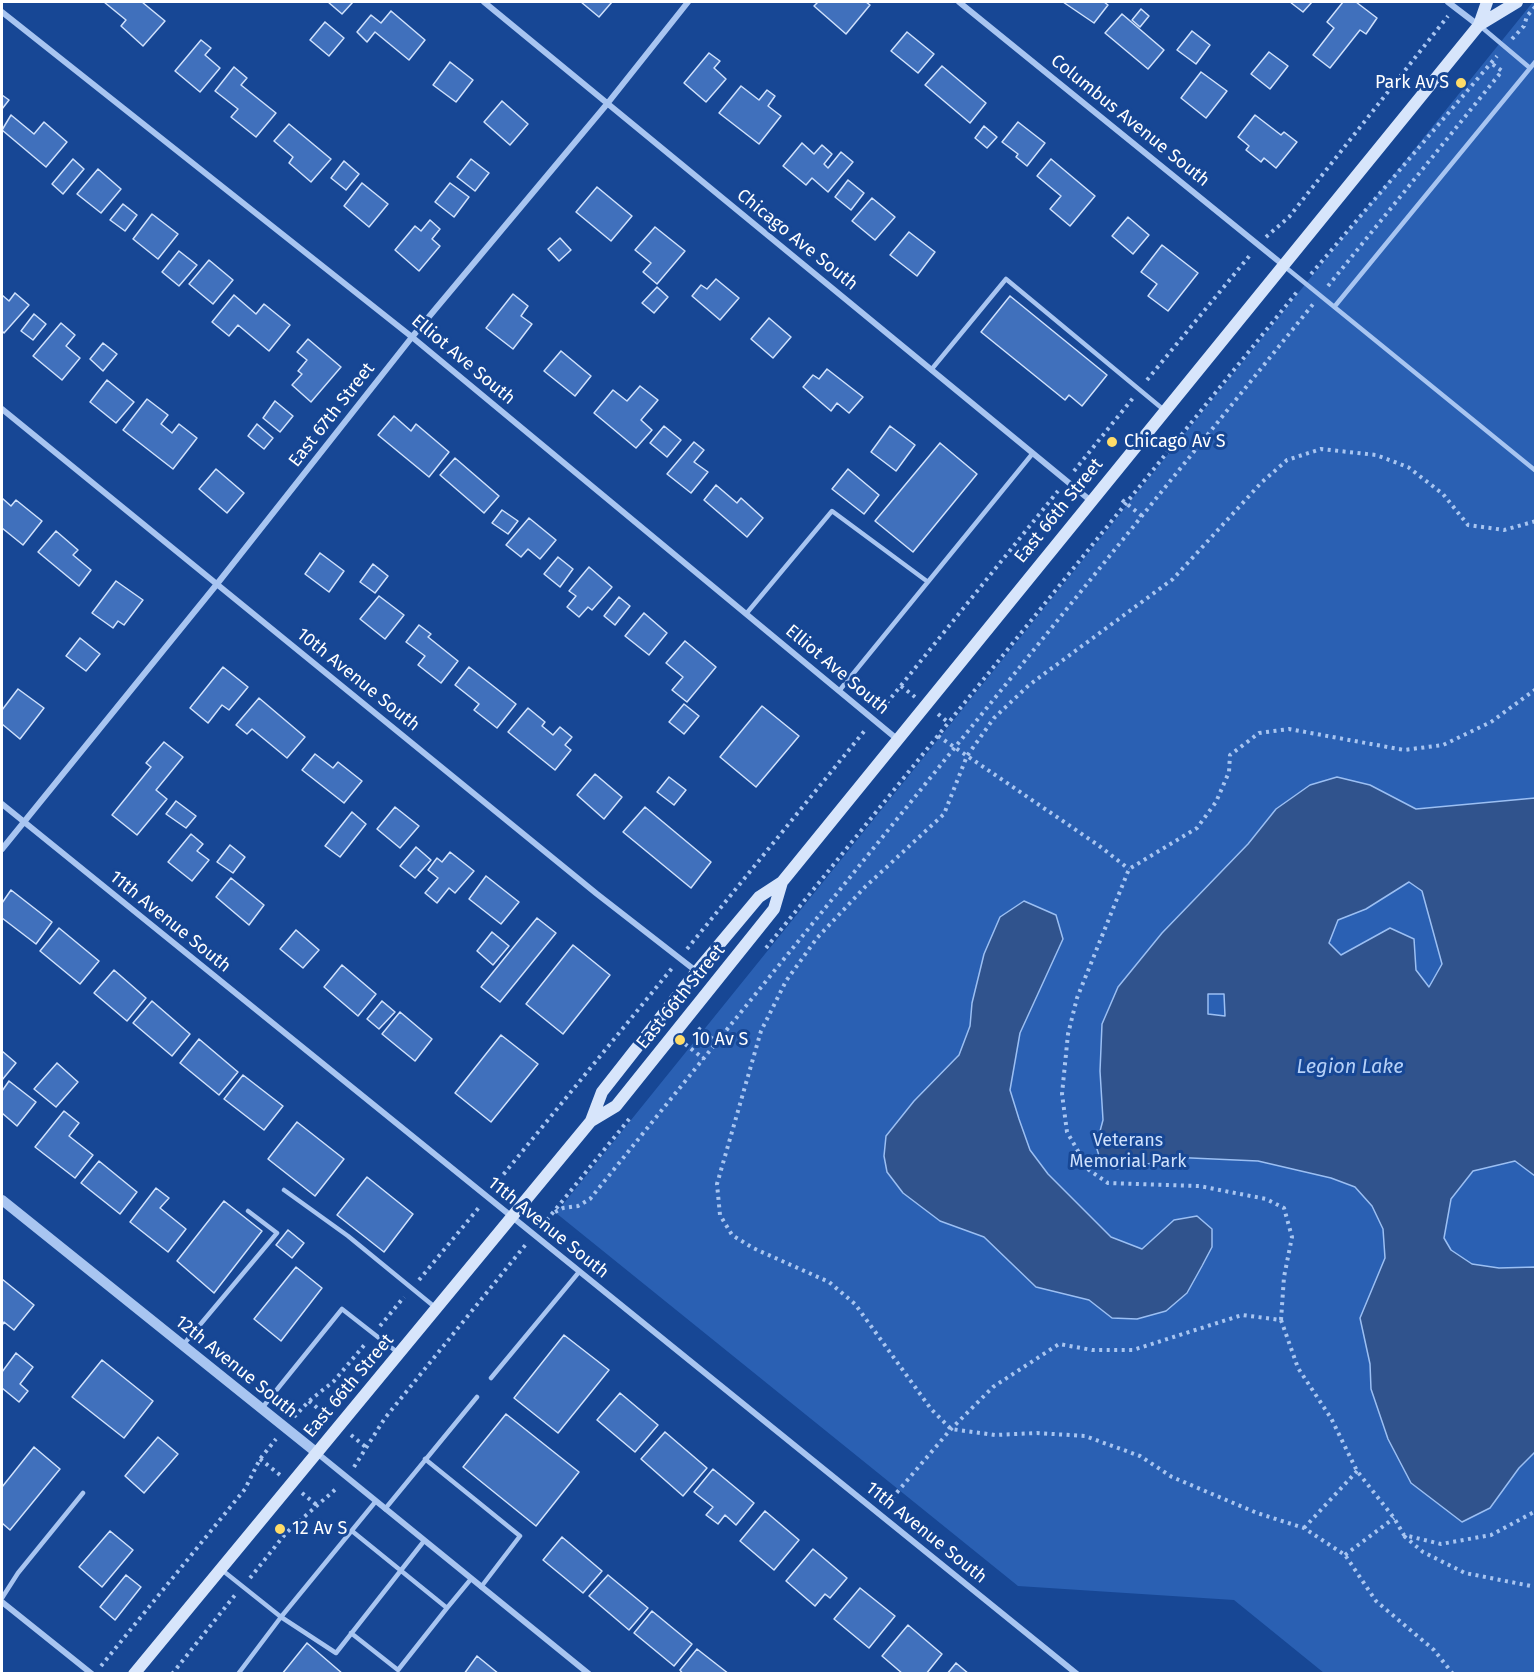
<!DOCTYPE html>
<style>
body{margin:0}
#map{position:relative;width:1537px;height:1675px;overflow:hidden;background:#174795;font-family:"Fira Sans",sans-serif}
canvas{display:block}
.frame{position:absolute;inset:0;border:3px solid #fff;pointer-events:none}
</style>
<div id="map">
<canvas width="1537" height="1675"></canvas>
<div class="frame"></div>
</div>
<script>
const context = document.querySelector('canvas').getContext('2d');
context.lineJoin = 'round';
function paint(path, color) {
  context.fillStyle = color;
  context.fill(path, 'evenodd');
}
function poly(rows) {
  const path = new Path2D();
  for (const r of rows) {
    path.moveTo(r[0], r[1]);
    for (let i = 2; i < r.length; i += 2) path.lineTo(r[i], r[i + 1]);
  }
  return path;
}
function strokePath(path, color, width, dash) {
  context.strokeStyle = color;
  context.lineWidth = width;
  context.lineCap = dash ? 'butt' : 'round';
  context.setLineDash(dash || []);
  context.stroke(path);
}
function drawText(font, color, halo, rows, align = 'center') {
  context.font = font + ' "Fira Sans",sans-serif';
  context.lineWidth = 6;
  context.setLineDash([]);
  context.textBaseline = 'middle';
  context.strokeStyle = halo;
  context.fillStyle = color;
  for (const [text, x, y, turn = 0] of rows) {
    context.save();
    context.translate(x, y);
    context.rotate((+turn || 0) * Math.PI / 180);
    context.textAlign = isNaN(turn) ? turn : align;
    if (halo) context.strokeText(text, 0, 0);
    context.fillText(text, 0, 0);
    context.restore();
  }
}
paint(poly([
 [1533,2,1535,2,1535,1673,1324,1673,1234,1600,1018,1586,556,1213]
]), '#2a60b3');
const water = poly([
 [1337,777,1370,785,1416,809,1535,798,1535,1176,1515,1161,1473,1171,1451,1199,1444,1238,1451,1250,1472,1264,1499,1268,1535,1267,1535,1452,1519,1468,1490,1508,1462,1522,1411,1483,1388,1439,1371,1389,1370,1364,1360,1318,1385,1258,1383,1229,1372,1206,1355,1187,1331,1178,1258,1161,1169,1157,1153,1163,1116,1169,1101,1162,1096,1146,1103,1120,1100,1071,1102,1024,1118,987,1162,933,1248,844,1276,809,1310,785,1337,777],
 [1409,882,1422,891,1442,964,1429,987,1416,970,1414,939,1390,928,1341,955,1329,943,1338,920,1366,909,1409,882],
 [1208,994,1224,994,1225,1016,1208,1014,1208,994],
 [1024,901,1056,915,1063,939,1020,1033,1010,1090,1019,1119,1030,1150,1048,1174,1111,1237,1142,1249,1174,1220,1197,1216,1212,1229,1212,1247,1202,1266,1187,1293,1166,1311,1137,1319,1112,1318,1089,1300,1036,1287,984,1237,940,1221,903,1193,887,1172,884,1156,886,1136,914,1101,959,1055,970,1026,972,1003,984,954,1000,917,1024,901]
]);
paint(water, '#30538d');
strokePath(water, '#9bbff3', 1.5);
const building = poly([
 [104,2,142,2,165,21,143,46,121,26,126,20,104,2],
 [328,2,353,2,342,14,328,2],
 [581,2,612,2,599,17,581,2],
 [818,2,866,2,870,5,846,34,814,6,818,2],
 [1063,2,1104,2,1108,5,1094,23,1063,2],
 [1290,2,1312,2,1303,12,1290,2],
 [1343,2,1356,2,1377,18,1366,34,1360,30,1330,68,1313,55,1334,28,1327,22,1343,2],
 [1141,9,1149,16,1140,27,1132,20,1141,9],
 [391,11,425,40,409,60,375,32,367,42,357,32,371,15,381,23,391,11],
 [1122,14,1164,50,1148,69,1105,33,1122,14],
 [325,22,344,38,329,56,310,40,325,22],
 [1192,31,1210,45,1196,64,1177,50,1192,31],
 [907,32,934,54,918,73,891,51,907,32],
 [201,40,211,48,205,55,220,68,200,92,175,71,201,40],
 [1269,52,1288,66,1270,89,1251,74,1269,52],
 [709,53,720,61,714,68,726,79,706,102,684,83,709,53],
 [450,62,473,80,456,102,433,85,450,62],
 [942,66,986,103,970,123,925,85,942,66],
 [234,67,247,78,241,85,276,113,256,137,231,117,238,109,215,91,234,67],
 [1201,72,1227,91,1206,118,1181,98,1201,72],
 [741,86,759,100,767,90,775,96,768,106,781,116,759,144,719,113,741,86],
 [2,95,9,100,2,109,2,95],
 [502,101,528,124,510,145,484,122,502,101],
 [11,115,34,134,44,122,67,142,46,167,2,130,11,115],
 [1255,115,1281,135,1284,132,1297,142,1276,168,1264,158,1261,162,1246,150,1249,146,1238,137,1255,115],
 [1018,122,1045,143,1027,166,1016,157,1018,154,1002,142,1018,122],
 [289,124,331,159,311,182,289,163,293,157,274,141,289,124],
 [984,126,997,137,987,148,975,138,984,126],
 [802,143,814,154,822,145,832,154,824,164,828,168,841,152,853,162,828,192,812,178,806,185,783,166,802,143],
 [73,159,84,169,63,194,52,184,73,159],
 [471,159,489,173,475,191,457,177,471,159],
 [1051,159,1095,196,1070,226,1050,209,1061,196,1037,176,1051,159],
 [344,161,359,174,346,190,331,178,344,161],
 [98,169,121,189,101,213,77,194,98,169],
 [848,180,864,193,851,210,835,197,848,180],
 [362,183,388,204,369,227,344,206,362,183],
 [450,183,469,197,454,217,435,202,450,183],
 [597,187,632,216,611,241,576,212,597,187],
 [872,198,895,217,875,240,852,221,872,198],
 [123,204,137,215,125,231,110,220,123,204],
 [152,214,178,234,158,259,133,239,152,214],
 [1128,217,1149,235,1133,254,1112,236,1128,217],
 [430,220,440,229,432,239,440,246,419,271,395,250,415,226,421,231,430,220],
 [655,227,685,251,657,284,643,272,651,263,635,250,655,227],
 [909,232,935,252,917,276,890,255,909,232],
 [560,238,571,250,559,261,548,249,560,238],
 [1162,245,1198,273,1168,311,1148,296,1157,284,1141,272,1162,245],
 [179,251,197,265,179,286,162,272,179,251],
 [209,260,233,280,213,304,189,284,209,260],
 [716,279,739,298,720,320,692,296,701,285,707,289,716,279],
 [657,287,668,297,654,313,642,303,657,287],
 [15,293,29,305,4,333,2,331,2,295,9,301,15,293],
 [513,294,528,306,521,316,532,324,513,349,486,328,513,294],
 [234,295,256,314,264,304,290,325,269,351,238,325,229,336,212,322,234,295],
 [1010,296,1107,375,1082,406,1069,395,1065,400,981,332,1010,296],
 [34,314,46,324,33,340,21,331,34,314],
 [769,318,791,337,773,358,751,339,769,318],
 [61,323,75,335,66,346,80,358,62,380,33,356,61,323],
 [308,339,341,367,311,402,292,385,302,374,298,371,307,360,297,352,308,339],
 [103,343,117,354,103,371,90,359,103,343],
 [561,351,591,376,575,396,544,371,561,351],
 [827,369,863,397,849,413,837,403,831,411,803,387,813,375,819,379,827,369],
 [107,380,134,402,116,423,90,402,107,380],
 [640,386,658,400,641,420,652,430,636,448,594,413,613,390,627,401,640,386],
 [147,399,168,415,161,424,172,433,179,424,197,438,173,469,123,430,147,399],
 [275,401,293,416,280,432,263,418,275,401],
 [394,416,411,431,416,424,449,452,429,477,378,435,394,416],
 [257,424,273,438,264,449,248,436,257,424],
 [664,426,681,440,667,457,650,443,664,426],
 [890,426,915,445,896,471,871,452,890,426],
 [694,442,704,450,694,462,708,472,691,493,667,474,694,442],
 [940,443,977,474,913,552,875,521,940,443],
 [455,458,499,496,484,513,440,475,455,458],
 [216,469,244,493,227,513,199,489,216,469],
 [848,469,879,495,864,514,832,489,848,469],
 [716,485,737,503,741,498,763,518,747,537,704,500,716,485],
 [2,498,11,506,16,500,42,521,23,545,2,528,2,498],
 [502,510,518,521,508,534,492,523,502,510],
 [529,518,556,540,540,559,528,549,521,557,506,545,529,518],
 [56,531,78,550,73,555,91,570,79,586,38,552,56,531],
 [320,553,344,571,329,592,305,574,320,553],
 [558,557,573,569,560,587,544,574,558,557],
 [373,564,388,576,375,593,360,582,373,564],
 [589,567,612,587,592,610,588,607,579,617,567,607,576,596,569,591,589,567],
 [116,581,143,600,124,625,118,621,113,628,92,613,116,581],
 [379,596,404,615,385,639,360,619,379,596],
 [619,597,630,606,615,625,604,616,619,597],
 [644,613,667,633,649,655,625,636,644,613],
 [419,625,431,634,428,637,458,661,441,683,418,665,425,656,406,642,419,625],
 [80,638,100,654,86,671,66,656,80,638],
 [685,641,716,667,687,702,672,690,683,677,666,663,685,641],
 [223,667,248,687,229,710,222,705,208,723,190,708,223,667],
 [469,667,516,704,497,728,474,710,479,704,455,685,469,667],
 [18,689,44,708,20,739,2,724,2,710,18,689],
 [259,698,305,737,287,758,252,729,247,734,236,725,259,698],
 [684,704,699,716,684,734,669,722,684,704],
 [762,706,799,736,756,787,720,757,762,706],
 [528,708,545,722,542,726,553,735,560,727,572,737,565,745,571,750,555,770,508,732,528,708],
 [164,742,183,757,156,790,167,799,137,835,112,815,151,767,146,763,164,742],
 [315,754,333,768,338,762,362,781,344,803,302,770,315,754],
 [595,774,622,797,604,819,577,795,595,774],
 [669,777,686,790,674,805,657,792,669,777],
 [176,801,196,816,186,828,166,814,176,801],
 [395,807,419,826,400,848,377,829,395,807],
 [645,807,711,862,691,888,623,832,645,807],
 [352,812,366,824,340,857,325,846,352,812],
 [191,834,203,844,197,851,209,860,192,881,168,862,191,834],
 [230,845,245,857,233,873,217,862,230,845],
 [416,847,431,860,415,878,400,866,416,847],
 [450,852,474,871,455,893,449,888,437,903,425,893,438,878,428,870,437,858,442,862,450,852],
 [486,876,519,902,501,924,469,899,486,876],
 [231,878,264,905,249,925,216,897,231,878],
 [11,890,52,922,36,944,2,918,2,903,11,890],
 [537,918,556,933,500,1002,481,987,537,918],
 [59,928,99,961,80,984,40,951,59,928],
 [296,930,319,950,303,968,280,949,296,930],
 [492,932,509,946,493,965,477,951,492,932],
 [573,945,610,975,563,1034,526,1004,573,945],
 [342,965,376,994,358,1016,324,987,342,965],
 [114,970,146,998,127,1021,94,993,114,970],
 [152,1001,190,1034,172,1056,133,1023,152,1001],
 [382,1001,395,1012,379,1029,367,1019,382,1001],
 [400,1012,432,1039,415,1061,382,1034,400,1012],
 [501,1035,538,1064,491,1122,455,1093,501,1035],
 [199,1039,238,1072,219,1095,180,1063,199,1039],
 [2,1051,16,1063,2,1080,2,1051],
 [57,1063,78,1082,56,1107,34,1089,57,1063],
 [243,1075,283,1106,264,1130,224,1099,243,1075],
 [9,1081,36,1102,17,1126,2,1113,2,1091,9,1081],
 [64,1111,79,1123,69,1136,93,1155,75,1178,35,1147,64,1111],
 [297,1122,344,1159,315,1196,268,1159,297,1122],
 [99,1161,137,1192,120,1214,81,1183,99,1161],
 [367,1177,413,1214,384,1252,337,1215,367,1177],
 [156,1188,169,1198,160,1208,186,1229,168,1252,130,1222,156,1188],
 [224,1201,262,1231,214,1293,177,1261,224,1201],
 [288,1230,304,1243,292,1258,276,1245,288,1230],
 [296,1267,322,1288,281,1341,254,1319,296,1267],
 [2,1279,34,1305,14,1330,4,1322,2,1326,2,1279],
 [564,1335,609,1370,558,1433,514,1398,564,1335],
 [16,1353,33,1367,20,1384,28,1391,19,1402,2,1388,2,1372,16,1353],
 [102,1360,153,1401,124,1438,72,1397,102,1360],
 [620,1393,658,1425,635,1452,597,1420,620,1393],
 [506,1414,579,1472,536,1526,463,1467,506,1414],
 [665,1432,707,1468,683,1496,641,1459,665,1432],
 [158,1437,178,1454,144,1493,125,1476,158,1437],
 [34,1447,60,1469,10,1530,2,1523,2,1487,34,1447],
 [713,1469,754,1503,736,1525,725,1515,718,1524,706,1515,713,1507,694,1492,713,1469],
 [765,1511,799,1540,774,1570,740,1541,765,1511],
 [110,1531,133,1550,102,1587,79,1567,110,1531],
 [562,1537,602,1571,583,1593,543,1560,562,1537],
 [813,1549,847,1578,830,1598,825,1594,815,1606,786,1581,813,1549],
 [126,1575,141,1587,115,1620,100,1607,126,1575],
 [608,1575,648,1608,629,1630,589,1596,608,1575],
 [860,1588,895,1616,869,1648,834,1619,860,1588],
 [652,1611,692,1644,674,1666,634,1633,652,1611],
 [908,1625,942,1654,926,1674,903,1674,882,1656,908,1625],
 [307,1643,343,1674,282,1674,307,1643],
 [697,1649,729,1674,683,1674,680,1670,697,1649],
 [477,1656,499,1674,464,1674,477,1656],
 [956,1663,969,1674,947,1674,956,1663]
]);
paint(building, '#4070bc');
strokePath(building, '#cfe1fc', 1.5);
strokePath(poly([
 [1512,39,1524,26,1527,16,1536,6],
 [1266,237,1289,217,1448,16],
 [1311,274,1497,56],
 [1328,286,1502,71,1491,63],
 [1147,380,1251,254],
 [1074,471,1133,398],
 [1122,500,1142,516],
 [901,686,915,697],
 [882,709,1058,491],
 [938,714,949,723],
 [938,736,1098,845,1129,869],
 [766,948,1297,292],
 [687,949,866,729],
 [698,1028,717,1042],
 [685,1044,704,1059],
 [494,1186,673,967],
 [555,1212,563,1208,578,1206,590,1199,1314,303],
 [542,1226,630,1118],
 [419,1280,481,1205],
 [1281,1320,1284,1277,1292,1237,1284,1208,1266,1199,1199,1186,1108,1183,1089,1170,1067,1132,1062,1094,1068,1034,1077,998,1129,869,1197,828,1216,802,1229,772,1230,755,1259,733,1289,729,1404,750,1443,745,1491,722,1536,689],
 [380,1326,404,1297],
 [309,1401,327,1416],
 [294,1417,309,1401,334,1381,366,1343],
 [351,1435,367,1448],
 [260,1459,280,1475],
 [354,1467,385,1418,527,1243],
 [302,1493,318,1506],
 [887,1504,951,1429,993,1387,1059,1344,1092,1350,1133,1350,1242,1315,1281,1320,1298,1368,1331,1418,1357,1471,1394,1518,1404,1535,1441,1544,1491,1535,1536,1511],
 [1304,1528,1357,1471],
 [1404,1536,1423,1552,1465,1573,1536,1587],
 [1345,1555,1394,1518],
 [250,1578,286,1533,338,1487],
 [101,1666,245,1489,260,1459,276,1439],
 [172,1674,235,1595],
 [1453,1674,1434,1650,1376,1601,1345,1555,1304,1528,1257,1513,1172,1477,1140,1456,1085,1436,1037,1433,995,1435,951,1429,931,1409,855,1304,829,1282,753,1248,732,1235,720,1215,717,1184,761,1031,786,981,817,938,865,887,944,814,967,756,994,718,1029,685,1173,579,1261,483,1287,460,1321,449,1376,455,1408,467,1443,494,1468,525,1504,530,1536,521]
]), '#a8c5f1', 4, [3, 4.5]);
strokePath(poly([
 [1479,25,1530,68],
 [1284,266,1536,471],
 [1335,306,1536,61],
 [931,370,1006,279,1164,410],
 [746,614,832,511,928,582],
 [839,691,1033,453],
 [284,1190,348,1236,436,1308],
 [183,1345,277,1233,248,1211],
 [491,1378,579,1272],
 [262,1408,342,1309,397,1352],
 [425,1459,520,1536,481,1587],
 [385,1509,477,1397],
 [352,1531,447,1608,471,1579],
 [222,1570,281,1617,376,1501],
 [2,1598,18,1573,83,1493],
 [351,1633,398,1670,447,1608],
 [238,1674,281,1617,336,1653,424,1541]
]), '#a8c5f1', 4.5);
strokePath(poly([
 [484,2,1091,501],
 [959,2,1282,264],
 [1448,2,1478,25],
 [2,12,412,337,897,739],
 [2,409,597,894,696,971],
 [2,804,1077,1674],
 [2,849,217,584,412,337,607,104,688,2],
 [317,1453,589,1674],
 [2,1602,92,1674]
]), '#a8c5f1', 6);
strokePath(poly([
 [2,1200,317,1453]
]), '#a8c5f1', 10);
strokePath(poly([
 [1479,25,1517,2],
 [591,1121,602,1092,697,971,759,897,782,882,1479,25,1487,2],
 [134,1674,591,1121,616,1106,774,909,782,882]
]), '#d7e5fb', 12);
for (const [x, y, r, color] of [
 [1461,83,6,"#ffdc68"],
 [1112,442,6,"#ffdc68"],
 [680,1040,6,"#ffdc68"],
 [280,1529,6,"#ffdc68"]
]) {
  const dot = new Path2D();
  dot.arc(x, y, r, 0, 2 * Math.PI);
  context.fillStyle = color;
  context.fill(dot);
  strokePath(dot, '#174795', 2);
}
drawText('18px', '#fff', '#174795', [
 ["Park Av S",1449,83,"right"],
 ["Chicago Av S",1124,442],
 ["10 Av S",692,1040],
 ["12 Av S",292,1529]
], 'left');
drawText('18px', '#fff', '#174795', [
 ["Columbus Avenue South",1130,121,39],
 ["Chicago Ave South",797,240,39],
 ["Elliot Ave South",463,360,40],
 ["East 67th Street",332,415,-52],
 ["East 66th Street",1059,511,-51],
 ["Elliot Ave South",837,670,40],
 ["10th Avenue South",358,680,39],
 ["11th Avenue South",170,922,39],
 ["East 66th Street",681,997,-51],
 ["11th Avenue South",548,1228,39],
 ["12th Avenue South",236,1367,39],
 ["East 66th Street",349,1386,-50],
 ["11th Avenue South",926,1533,39]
]);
drawText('18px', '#cfe1fc', '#174795', [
 ["Veterans",1128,1141],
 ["Memorial Park",1128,1162]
]);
drawText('italic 20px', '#b5d0f7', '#174795', [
 ["Legion Lake",1350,1067]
]);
</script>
